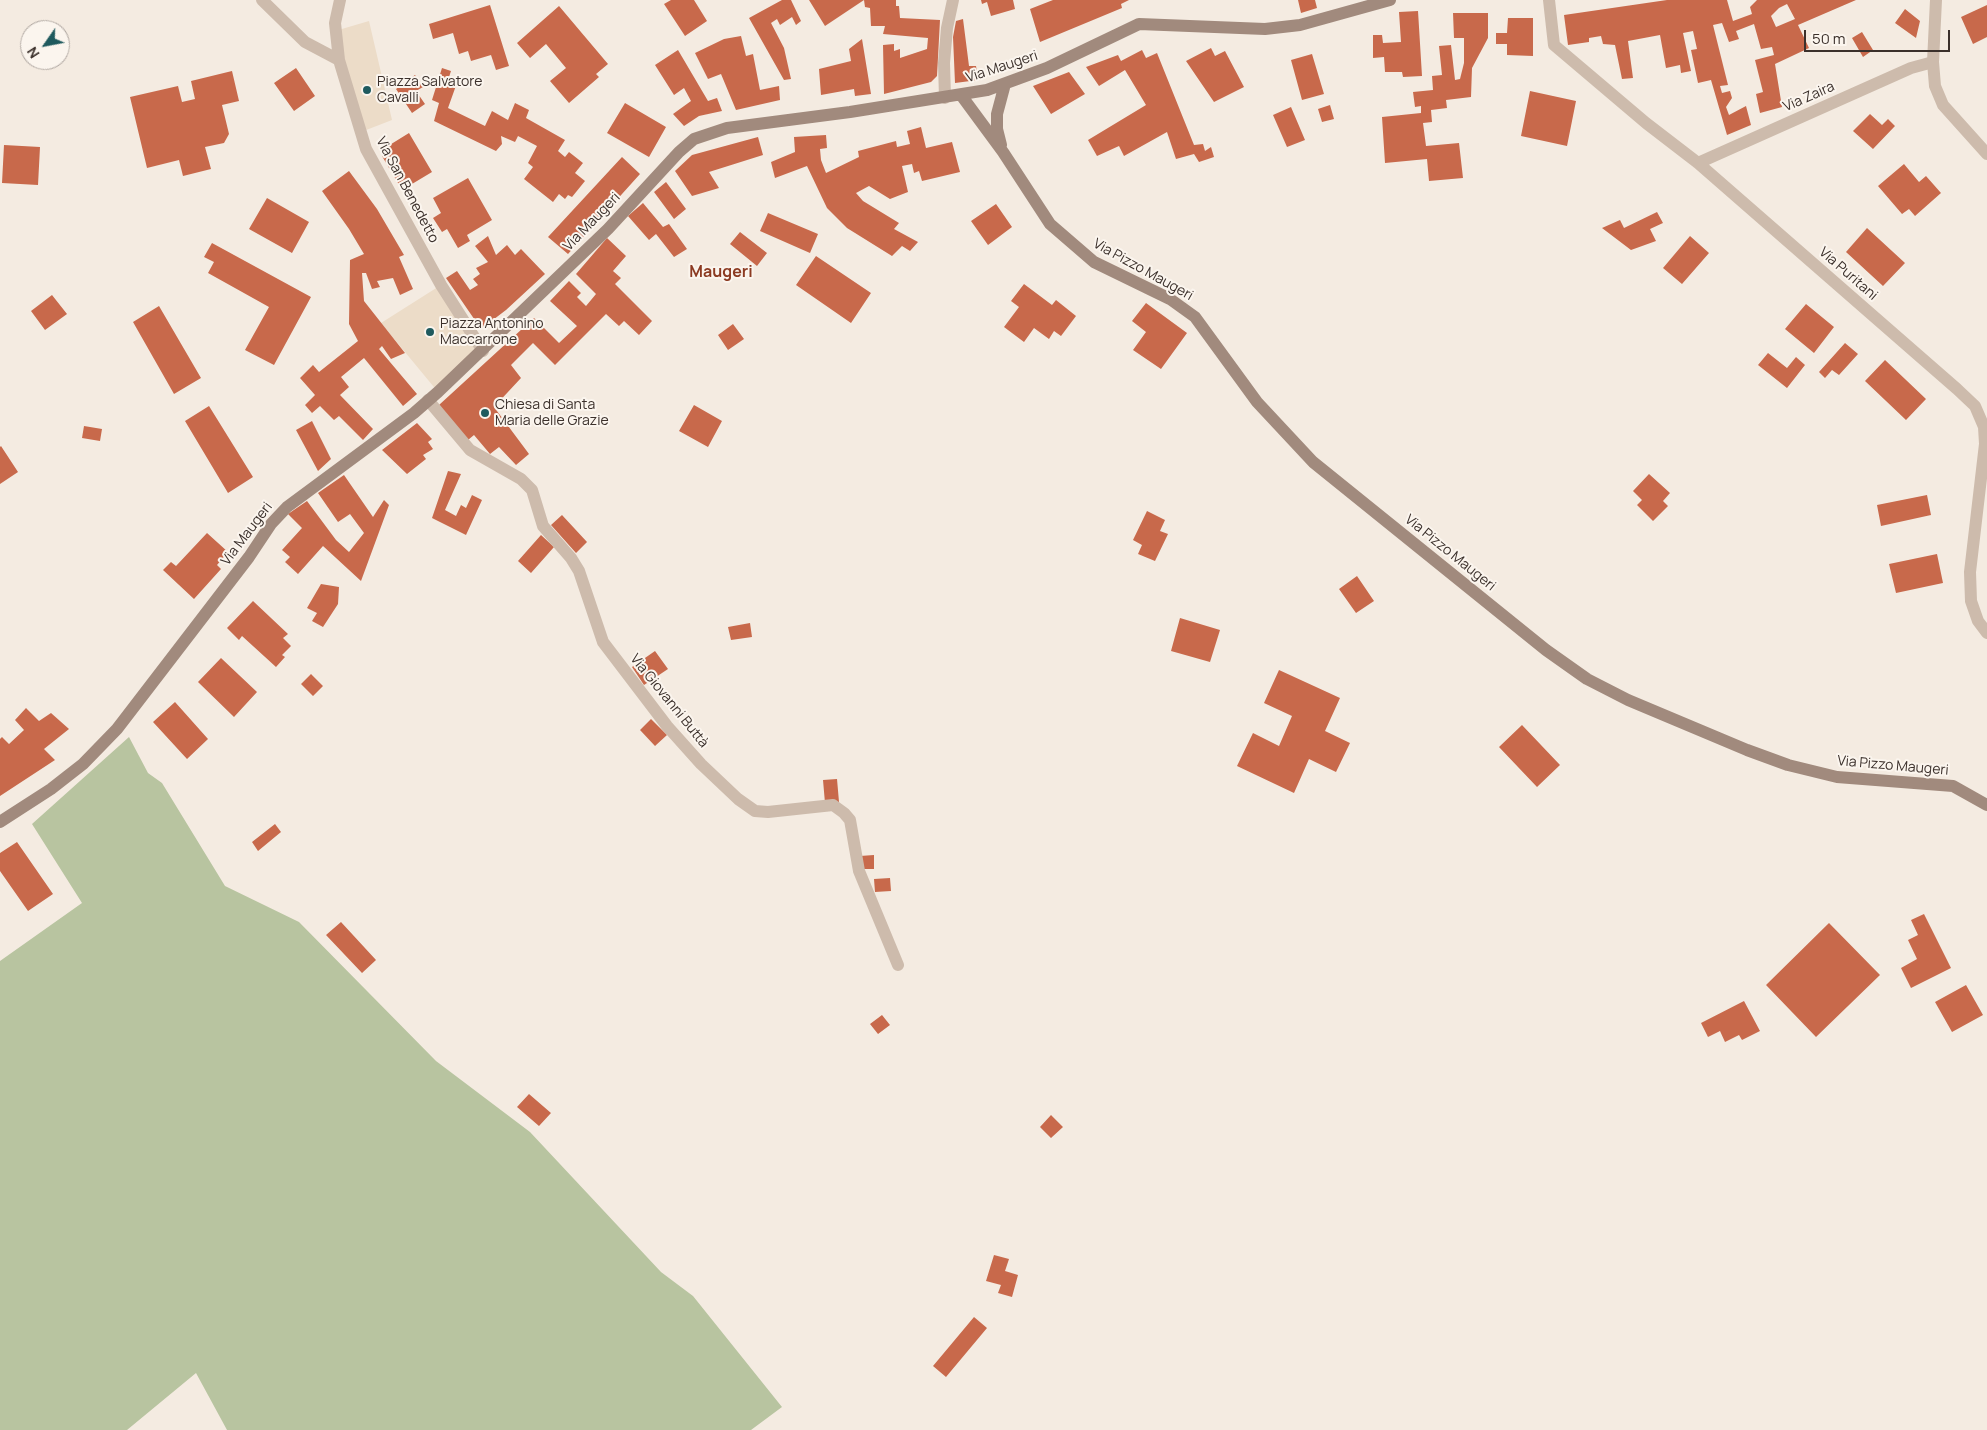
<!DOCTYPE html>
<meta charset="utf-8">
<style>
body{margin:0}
#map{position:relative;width:1987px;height:1430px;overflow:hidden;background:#f4ebe1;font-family:Manrope,sans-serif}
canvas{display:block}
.north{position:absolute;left:20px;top:20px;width:50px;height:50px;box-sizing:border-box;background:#fbf5ee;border:1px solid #aea6a0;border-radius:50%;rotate:237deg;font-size:14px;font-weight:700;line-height:20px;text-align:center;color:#3b302b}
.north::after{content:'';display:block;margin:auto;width:18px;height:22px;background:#1f5a5e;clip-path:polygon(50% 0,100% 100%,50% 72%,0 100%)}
.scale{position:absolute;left:1804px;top:30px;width:146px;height:22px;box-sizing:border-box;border:2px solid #3b302b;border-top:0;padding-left:6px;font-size:15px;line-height:18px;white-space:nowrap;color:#3b302b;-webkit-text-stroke:4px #fbf5ee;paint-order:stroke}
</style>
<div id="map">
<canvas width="1987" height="1430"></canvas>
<div class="north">N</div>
<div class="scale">50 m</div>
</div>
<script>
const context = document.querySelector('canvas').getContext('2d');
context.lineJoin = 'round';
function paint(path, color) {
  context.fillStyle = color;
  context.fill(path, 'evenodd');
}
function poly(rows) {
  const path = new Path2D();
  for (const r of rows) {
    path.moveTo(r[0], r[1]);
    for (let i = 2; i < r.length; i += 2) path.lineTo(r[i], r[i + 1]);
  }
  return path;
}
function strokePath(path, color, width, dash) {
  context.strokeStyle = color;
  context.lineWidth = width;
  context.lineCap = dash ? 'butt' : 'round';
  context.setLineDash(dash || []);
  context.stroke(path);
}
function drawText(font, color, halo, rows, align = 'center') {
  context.font = font + ' Manrope,sans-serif';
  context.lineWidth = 4;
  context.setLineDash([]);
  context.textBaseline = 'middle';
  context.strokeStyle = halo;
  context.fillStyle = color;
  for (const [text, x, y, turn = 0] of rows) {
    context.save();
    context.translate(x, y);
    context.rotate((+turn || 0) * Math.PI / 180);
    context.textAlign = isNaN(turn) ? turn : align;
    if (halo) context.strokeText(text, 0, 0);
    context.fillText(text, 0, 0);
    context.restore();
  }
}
paint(poly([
 [129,737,148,773,162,783,225,886,299,922,436,1061,530,1132,661,1272,693,1296,782,1407,751,1430,227,1430,196,1373,127,1430,0,1430,0,961,82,903,32,824]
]), '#b8c4a0');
paint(poly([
 [369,21,392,120,361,132,335,31],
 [441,285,483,351,438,392,381,323]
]), '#ecdcc8');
paint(poly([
 [671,0,694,0,707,21,685,36,664,4],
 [782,0,791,0,801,21,796,25,792,17,780,25,777,19,771,23,784,48,791,79,784,80,749,18],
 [809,0,896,0,896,6,899,6,900,18,940,20,937,76,931,82,884,94,883,45,894,44,894,51,900,49,900,58,927,49,928,38,883,34,885,26,871,26,870,8,865,7,864,0,825,26],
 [981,0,1013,0,1015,9,991,16,987,2,982,4],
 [1053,0,1129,0,1121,4,1122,8,1040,42,1030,9],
 [1298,0,1315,0,1317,8,1301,13],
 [1667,0,1727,0,1733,21,1752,14,1750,7,1757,0,1856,0,1798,25,1809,48,1775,64,1782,107,1760,113,1756,94,1763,92,1755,60,1774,55,1772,47,1761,49,1754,24,1736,31,1739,39,1729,42,1722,23,1713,25,1728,85,1720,86,1722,93,1730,91,1732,98,1726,107,1729,115,1746,106,1751,125,1727,135,1711,80,1698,83,1691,50,1697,49,1693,31,1683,33,1691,71,1681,73,1680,65,1666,68,1660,35,1628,41,1633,78,1622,79,1615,45,1603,44,1601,36,1589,38,1589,42,1568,45,1564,15],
 [1787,4,1795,19,1776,27,1771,16,1779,8],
 [490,5,509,66,496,70,491,55,471,61,468,51,459,54,453,33,433,39,429,24],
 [1987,5,1987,37,1973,44,1961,17],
 [559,6,608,64,596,74,599,77,569,103,550,81,566,68,546,44,530,58,517,43],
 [1905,9,1920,21,1916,38,1895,23],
 [1418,11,1422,76,1403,77,1402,72,1385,72,1384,57,1373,58,1373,35,1382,35,1383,43,1401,42,1399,12],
 [1453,13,1488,13,1488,38,1472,68,1471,97,1446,100,1447,108,1431,110,1432,122,1423,123,1426,146,1459,143,1463,178,1429,181,1427,159,1385,163,1382,117,1421,113,1421,106,1415,107,1413,92,1433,90,1432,76,1442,75,1439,46,1451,45,1455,80,1460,79,1464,63,1464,38,1454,38],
 [1508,18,1533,18,1533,56,1507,55,1507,44,1496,44,1496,33,1507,33],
 [963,19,969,66,976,66,978,80,955,83,953,37,956,21],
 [1862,32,1873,50,1863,57,1852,38],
 [741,36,746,56,753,54,760,90,779,86,780,100,736,110,721,74,708,79,695,53,724,39],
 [862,39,871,94,855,96,854,89,821,95,819,69,851,61,849,49],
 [1211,48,1215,56,1225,51,1244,87,1214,102,1186,61],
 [678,50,708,101,717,98,722,111,699,116,684,126,673,114,691,101,684,88,674,95,655,65],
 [1142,50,1146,58,1157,53,1194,145,1203,144,1205,151,1211,147,1214,157,1199,162,1194,154,1176,159,1167,132,1124,156,1119,146,1097,156,1088,140,1146,105,1125,70,1099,86,1086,67,1118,55,1121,61],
 [1312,54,1324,94,1302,100,1291,60],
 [296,68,315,96,294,111,274,83],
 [442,68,451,71,449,77,458,80,448,108,485,126,492,111,508,120,515,103,529,110,526,118,565,140,558,151,565,157,569,152,583,163,575,173,585,181,572,197,568,195,565,199,559,194,553,202,524,179,533,167,528,163,537,146,518,136,515,142,501,136,502,144,496,151,434,121,439,103,432,100],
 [232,71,239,101,222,105,229,134,224,143,205,147,211,169,183,176,179,160,147,168,130,97,178,86,182,102,195,99,191,81],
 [1069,72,1085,94,1051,114,1033,86],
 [415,75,423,87,416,91,425,104,412,113,396,89],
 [1530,91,1576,101,1567,146,1521,136],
 [625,103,666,127,649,157,607,133],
 [1330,105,1334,119,1322,122,1318,109],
 [1291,107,1305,140,1287,147,1273,115],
 [1870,114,1882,125,1888,119,1895,126,1873,149,1853,131],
 [921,127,926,148,952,142,960,172,922,181,919,171,914,173,912,164,902,166,908,192,890,199,869,186,856,193,863,201,899,223,894,229,918,242,910,251,902,246,892,256,847,228,827,208,807,166,775,178,771,162,795,152,794,137,826,135,827,148,820,149,821,160,826,173,859,157,858,151,896,141,897,147,910,144,907,131],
 [409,133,432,172,402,190,382,156,391,151,388,146],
 [758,137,763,155,709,172,719,188,692,196,675,171,692,155],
 [4,145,40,147,38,185,2,183],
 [622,157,640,174,568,254,548,237],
 [1904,164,1919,182,1926,176,1941,193,1915,216,1909,209,1902,214,1878,186],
 [349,171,377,209,404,255,399,257,413,289,400,295,393,278,377,281,380,287,372,289,366,273,362,273,364,301,405,353,391,359,382,346,379,349,417,394,403,406,364,358,341,377,349,387,340,395,373,429,363,440,339,416,334,420,320,406,312,413,305,405,315,395,300,378,313,365,319,372,358,341,349,324,350,260,364,254,349,229,322,191],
 [468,178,492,220,467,235,470,241,458,248,447,229,442,232,433,218,441,213,433,198],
 [666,182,686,209,674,219,654,192],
 [267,198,309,222,292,253,249,229],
 [643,203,663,227,669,224,687,249,674,257,656,234,649,240,628,216],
 [996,204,1012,227,988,245,971,221],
 [1657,212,1663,223,1650,229,1656,241,1631,250,1602,228,1620,220,1624,228],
 [768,213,818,234,810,253,760,231],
 [1867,228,1905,263,1883,286,1846,252],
 [740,232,767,253,757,266,730,244],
 [488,236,496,255,507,245,515,255,521,249,545,274,506,310,481,329,446,278,457,271,470,290,478,285,473,279,480,274,476,268,488,262,475,246],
 [1690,236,1709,253,1682,284,1663,268],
 [607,238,626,256,613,271,621,278,615,284,652,321,639,335,624,321,619,326,606,314,555,365,533,343,511,365,521,378,494,407,529,454,516,465,499,447,490,454,474,435,468,440,439,405,534,318,559,343,577,326,550,301,569,281,581,293,577,297,586,306,596,294,576,274],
 [212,243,311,297,274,365,245,350,269,307,208,273,214,262,204,257],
 [816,256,871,293,851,323,796,285],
 [1024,284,1052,305,1056,300,1076,316,1061,336,1054,331,1049,339,1034,328,1024,342,1004,327,1019,307,1011,301],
 [52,295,67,314,45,330,31,311],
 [1146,303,1187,333,1161,369,1133,350,1146,332,1132,321],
 [1806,304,1834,327,1814,353,1785,329],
 [159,306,201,378,174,394,133,322],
 [733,324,744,339,728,350,718,335],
 [1845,343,1858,354,1839,375,1832,370,1825,378,1819,372],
 [1768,353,1787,368,1796,357,1805,365,1787,388,1758,365],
 [1885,360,1926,399,1906,420,1865,381],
 [694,405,722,421,708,447,679,431],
 [209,406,253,477,228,493,185,421],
 [312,421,331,459,318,471,296,430],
 [417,423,432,439,428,442,433,449,423,455,426,459,407,474,382,450],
 [84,426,102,429,100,441,82,438],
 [1,446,18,472,0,484,0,447],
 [448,471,461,474,445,510,456,516,461,505,466,508,472,495,482,500,466,535,432,518],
 [1649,474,1670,493,1663,501,1668,506,1653,521,1637,505,1642,500,1633,491],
 [344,475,373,517,384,500,389,505,361,581,323,546,298,574,285,562,290,557,282,550,302,528,288,514,307,501,336,540,349,552,364,533,350,514,338,522,318,493],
 [1927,495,1931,515,1881,526,1877,505],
 [1147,511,1165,520,1160,531,1168,534,1155,561,1138,554,1142,545,1133,540],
 [562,515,587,542,576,553,551,525],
 [207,533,228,552,217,565,221,569,194,599,163,570,171,562,176,566],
 [541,535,554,547,531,573,518,561],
 [1937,554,1943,583,1896,593,1889,564],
 [1357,576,1374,601,1356,613,1339,589],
 [321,584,339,587,338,604,323,627,312,621,317,613,307,608],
 [253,601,288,634,283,638,291,646,282,655,285,657,276,667,242,636,239,640,227,628],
 [1180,618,1220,630,1210,662,1171,651],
 [750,623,752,637,731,640,728,627],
 [655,651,668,669,644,685,632,667],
 [221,658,257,692,234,717,198,682],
 [1279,670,1340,698,1325,731,1350,743,1336,772,1309,759,1294,793,1237,766,1253,733,1279,746,1292,716,1264,703],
 [311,674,323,686,313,696,301,684],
 [175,702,208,739,187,759,153,722],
 [26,708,39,721,51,713,69,729,44,749,55,760,0,796,0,739,2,737,9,744,24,730,15,720],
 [651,719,667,735,655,746,640,730],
 [1522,725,1560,765,1537,787,1499,747],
 [837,779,839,802,825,803,823,780],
 [275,824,281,832,258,851,252,842],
 [17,842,53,894,28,911,0,871,0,853],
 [874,855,874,869,861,869,860,856],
 [890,878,891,891,875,892,874,879],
 [1924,914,1951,968,1911,988,1901,968,1917,959,1908,940,1918,935,1911,920],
 [341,922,376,960,362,973,326,935],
 [1829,923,1880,975,1816,1037,1766,985],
 [1966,985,1983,1015,1952,1032,1935,1002],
 [1744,1001,1760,1031,1742,1040,1739,1035,1725,1042,1720,1031,1708,1037,1701,1023],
 [882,1015,890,1025,878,1034,870,1024],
 [529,1094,551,1113,539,1126,517,1107],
 [1051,1115,1063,1127,1051,1138,1040,1127],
 [994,1255,1009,1259,1005,1271,1018,1275,1012,1297,998,1293,1001,1285,986,1281],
 [974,1317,987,1328,946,1377,933,1366]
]), '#c8694b');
strokePath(poly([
 [262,0,305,42,339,60],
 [340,0,335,23,339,60,366,149,441,285,483,351],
 [1549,0,1554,45,1646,123,1698,163,1957,389,1975,406,1984,427,1985,444,1970,572,1971,601,1978,621,1987,633],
 [1936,0,1933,62,1935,86,1943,105,1987,154],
 [945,98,944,63,947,28,953,0],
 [1698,163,1911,68,1933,62],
 [428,400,470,450,521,479,532,490,543,526,571,558,579,571,603,642,667,726,701,764,738,799,755,811,768,812,833,805,844,813,850,820,859,871,898,965]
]), '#cdbbac', 12);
strokePath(poly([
 [961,95,1003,152,1050,224,1094,262,1170,299,1195,317,1257,402,1313,462,1546,650,1587,679,1628,700,1747,750,1788,765,1837,777,1953,786,1987,805],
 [1001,145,997,129,997,114,1005,84],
 [0,822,51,789,83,764,117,729,249,557,271,524,287,507,414,413,438,392,608,229,679,152,694,139,727,128,850,112,987,90,1047,68,1139,24,1265,29,1300,25,1390,0]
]), '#a18a7d', 12);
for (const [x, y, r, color] of [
 [367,90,5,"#1f5a5e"],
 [430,332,5,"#1f5a5e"],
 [485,413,5,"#1f5a5e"]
]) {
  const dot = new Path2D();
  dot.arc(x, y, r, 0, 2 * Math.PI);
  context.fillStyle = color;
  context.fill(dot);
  strokePath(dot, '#fbf5ee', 2);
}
drawText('14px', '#3b302b', '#fbf5ee', [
 ["Via Maugeri",1002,67,-18],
 ["Via Zaira",1809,97,-24],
 ["Via San Benedetto",407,190,62],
 ["Via Maugeri",592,222,-46],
 ["Via Pizzo Maugeri",1143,270,29],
 ["Via Puritani",1848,274,41],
 ["Via Maugeri",247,534,-53],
 ["Via Pizzo Maugeri",1450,553,39],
 ["Via Giovanni Buttà",669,701,51],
 ["Via Pizzo Maugeri",1893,766,5]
]);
drawText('14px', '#3b302b', '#fbf5ee', [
 ["Piazza Salvatore",377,82],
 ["Cavalli",377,98],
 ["Piazza Antonino",440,324],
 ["Maccarrone",440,340],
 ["Chiesa di Santa",495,405],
 ["Maria delle Grazie",495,421]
], 'left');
drawText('bold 16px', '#8c3b22', '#fbf5ee', [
 ["Maugeri",721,273]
]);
</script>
